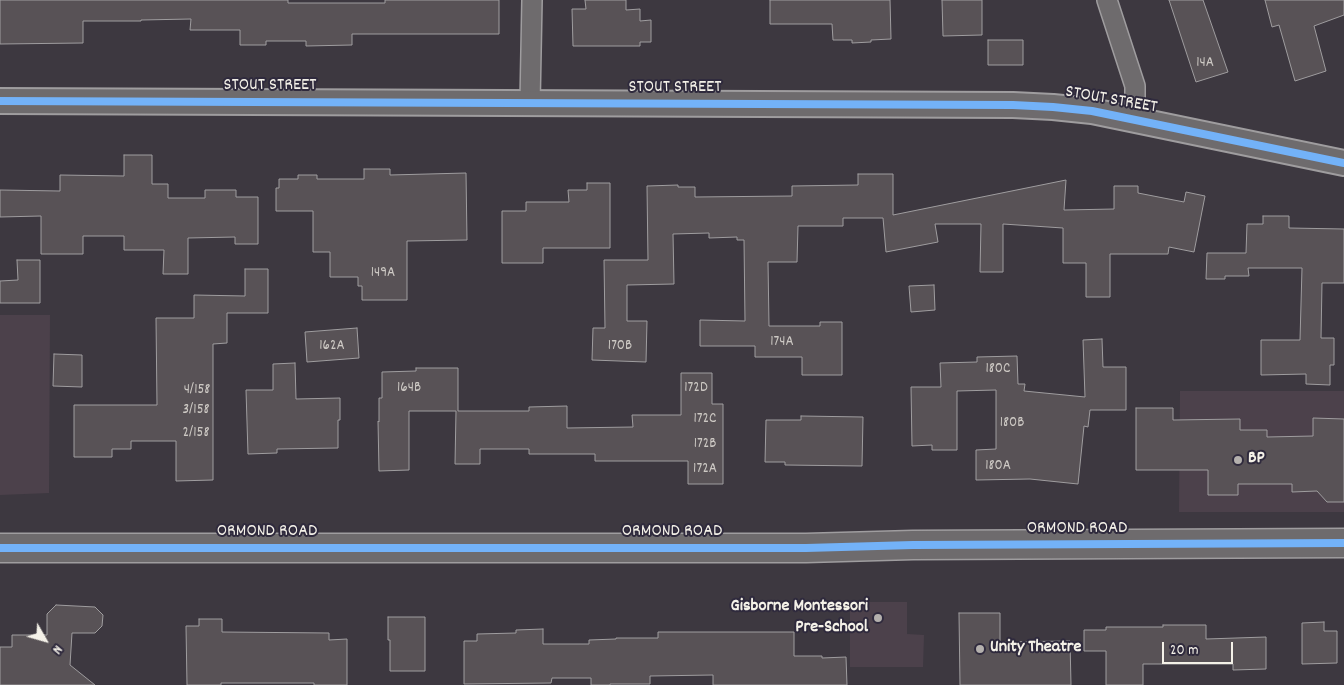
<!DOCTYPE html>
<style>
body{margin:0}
#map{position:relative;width:1344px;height:685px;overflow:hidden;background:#3d3840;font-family:Dekko,sans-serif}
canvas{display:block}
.north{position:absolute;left:20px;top:615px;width:50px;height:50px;-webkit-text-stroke:4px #2f2a3d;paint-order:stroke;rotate:128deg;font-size:14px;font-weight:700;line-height:20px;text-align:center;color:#f4f1e8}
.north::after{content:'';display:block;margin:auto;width:18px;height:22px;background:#f4f1e8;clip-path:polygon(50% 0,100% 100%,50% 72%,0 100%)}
.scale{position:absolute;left:1162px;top:642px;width:71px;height:22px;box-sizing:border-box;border:2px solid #f4f1e8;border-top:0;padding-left:6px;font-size:15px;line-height:18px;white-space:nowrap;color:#f4f1e8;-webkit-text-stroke:4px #2f2a3d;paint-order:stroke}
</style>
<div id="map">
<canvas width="1344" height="685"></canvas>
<div class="north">N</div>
<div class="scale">20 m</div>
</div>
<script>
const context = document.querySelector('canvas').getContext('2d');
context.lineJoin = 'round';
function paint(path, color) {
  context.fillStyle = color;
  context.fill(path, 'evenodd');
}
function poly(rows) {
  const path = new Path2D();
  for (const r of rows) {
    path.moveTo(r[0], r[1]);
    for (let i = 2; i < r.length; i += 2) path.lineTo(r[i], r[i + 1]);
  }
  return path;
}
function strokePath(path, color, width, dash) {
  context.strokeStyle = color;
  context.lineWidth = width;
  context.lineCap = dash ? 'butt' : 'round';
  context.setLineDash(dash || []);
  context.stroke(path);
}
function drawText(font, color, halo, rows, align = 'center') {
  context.font = font + ' Dekko,sans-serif';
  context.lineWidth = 4;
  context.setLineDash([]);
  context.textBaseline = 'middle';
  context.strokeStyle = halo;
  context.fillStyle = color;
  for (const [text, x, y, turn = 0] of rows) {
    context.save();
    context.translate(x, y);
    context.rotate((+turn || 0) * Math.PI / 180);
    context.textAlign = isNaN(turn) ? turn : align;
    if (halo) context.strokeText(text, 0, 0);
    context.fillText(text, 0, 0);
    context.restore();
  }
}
paint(poly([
 [0,315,50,315,49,493,0,495],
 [1180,391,1344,391,1344,512,1179,512],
 [850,602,907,602,907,634,924,635,923,667,850,667]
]), '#4c414b');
const building = poly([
 [0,0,288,0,288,3,385,3,385,0,499,0,499,34,352,34,352,45,306,46,306,41,266,41,266,45,240,45,240,30,190,30,191,19,141,20,141,21,83,21,83,43,0,44,0,0],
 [585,0,626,0,626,10,640,9,640,21,651,20,651,42,640,42,640,46,573,46,572,9,586,9,585,0],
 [770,0,890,0,891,39,871,40,871,42,852,43,852,40,833,40,832,24,770,24,770,0],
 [942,0,982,0,982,35,943,36,942,0],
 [1169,0,1203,0,1228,72,1196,82,1169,0],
 [1265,0,1344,0,1344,15,1314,26,1326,71,1295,81,1279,25,1272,27,1265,0],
 [988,40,1023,40,1023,65,988,65,988,40],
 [124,155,152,155,152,184,168,184,168,198,205,198,205,190,236,190,236,197,258,197,258,244,235,244,235,237,188,238,188,274,163,274,164,250,124,250,124,236,83,236,83,254,41,254,41,216,0,217,0,190,60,191,60,175,124,176,124,155],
 [364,169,390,169,390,175,466,173,467,240,407,241,407,300,362,300,362,286,358,286,358,277,330,277,330,252,313,252,313,211,276,211,276,188,279,188,279,179,298,179,298,175,317,175,317,179,364,179,364,169],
 [858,174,893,174,893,215,1066,180,1064,210,1114,209,1114,186,1138,186,1138,193,1184,202,1186,192,1205,196,1194,252,1169,247,1168,254,1110,254,1110,297,1086,297,1086,263,1063,263,1063,228,1003,224,1003,272,980,272,981,224,935,224,938,242,886,252,883,218,843,218,843,226,798,226,797,262,768,262,769,326,820,326,820,322,842,322,842,375,802,375,802,357,755,357,755,346,700,346,700,320,745,321,744,240,737,240,737,237,709,238,709,233,673,234,674,284,627,285,627,321,647,321,646,362,592,360,593,328,605,328,604,260,648,260,647,186,678,185,678,187,695,187,695,197,792,196,792,186,858,185,858,174],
 [587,183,610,183,610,248,543,248,543,263,502,263,502,211,526,211,526,202,569,202,568,190,587,190,587,183],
 [1263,216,1289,216,1289,228,1344,229,1344,283,1322,283,1321,338,1334,338,1334,365,1330,365,1330,385,1306,384,1306,374,1261,375,1261,340,1300,340,1302,268,1248,268,1249,276,1225,276,1225,279,1206,279,1207,253,1246,253,1247,224,1263,224,1263,216],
 [17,260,40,260,40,303,0,303,0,281,18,280,17,260],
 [245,269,268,269,268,313,227,313,227,343,213,344,213,480,176,481,176,441,131,441,131,449,112,449,112,457,74,457,74,405,157,405,156,318,194,318,194,295,245,296,245,269],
 [934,285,935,310,911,312,909,286,934,285],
 [357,328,359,358,307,362,305,332,357,328],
 [1102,339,1103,367,1126,367,1126,410,1090,410,1088,427,1084,426,1078,484,1030,479,976,480,976,450,996,449,996,390,957,391,957,450,932,450,932,445,912,446,911,387,941,387,940,363,977,362,977,357,1017,356,1018,384,1025,384,1024,391,1085,397,1083,340,1102,339],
 [54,354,82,355,82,387,53,386,54,354],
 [295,363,296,399,340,398,340,420,338,420,338,448,277,449,277,453,248,454,246,390,273,390,273,364,295,363],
 [416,368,458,368,458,411,529,411,529,407,567,406,567,428,633,427,632,415,681,415,681,373,712,373,712,404,723,404,723,484,688,484,688,461,595,461,595,454,529,454,529,449,480,449,480,464,455,464,456,411,409,411,409,470,379,471,378,421,379,422,379,398,382,398,382,372,416,371,416,368],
 [1136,408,1173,408,1173,420,1240,419,1240,430,1267,430,1267,437,1313,436,1313,418,1344,419,1344,502,1327,502,1317,491,1292,492,1292,484,1238,484,1238,495,1208,495,1208,470,1136,470,1136,408],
 [801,416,863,417,862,466,785,465,785,462,765,462,766,420,801,420,801,416],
 [56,605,95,607,103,615,102,626,95,633,72,633,70,665,95,685,0,685,0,647,12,647,12,635,47,635,47,614,56,605],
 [959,613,1000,613,1000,642,1070,641,1071,685,960,685,959,613],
 [388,617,425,617,425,671,390,671,390,640,388,640,388,617],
 [199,619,222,619,222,632,329,633,329,640,347,639,347,685,314,685,314,683,221,683,221,685,187,685,186,626,199,626,199,619],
 [1324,622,1324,631,1337,631,1337,663,1302,664,1302,623,1324,622],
 [1163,625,1206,625,1206,639,1266,637,1266,669,1233,670,1233,664,1143,664,1143,685,1106,685,1106,651,1084,651,1084,630,1106,630,1106,627,1163,627,1163,625],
 [543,629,543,644,589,644,589,640,616,639,616,638,658,638,658,632,794,632,794,656,822,656,822,658,846,657,847,685,713,685,713,675,650,676,650,684,610,684,610,685,591,685,591,678,552,678,551,683,464,684,464,641,477,641,477,634,516,633,516,630,543,629]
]);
paint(building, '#585256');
strokePath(building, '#9f9d9f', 1);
const minor = poly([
 [1107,0,1135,86,1135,101,1132,119],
 [530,103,532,0]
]);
const tertiary = poly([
 [0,101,1013,105,1053,107,1092,111,1344,163]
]);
const secondary = poly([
 [0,548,806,548,913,545,1344,543]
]);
strokePath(minor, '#9f9d9f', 22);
strokePath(tertiary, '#9f9d9f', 28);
strokePath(secondary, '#9f9d9f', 31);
strokePath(minor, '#6e6b6d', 19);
strokePath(tertiary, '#6e6b6d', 24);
strokePath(secondary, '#6e6b6d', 28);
strokePath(poly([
 [0,101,1013,105,1053,107,1092,111,1344,163],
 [0,548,806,548,913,545,1344,543]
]), '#73b2f8', 8);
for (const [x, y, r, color] of [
 [1238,460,5,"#b4b0ad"],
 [878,618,5,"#b4b0ad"],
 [980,649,5,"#b4b0ad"]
]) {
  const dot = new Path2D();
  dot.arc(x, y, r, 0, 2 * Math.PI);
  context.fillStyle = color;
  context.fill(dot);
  strokePath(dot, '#2f2a3d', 2);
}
drawText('15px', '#cdc9c4', null, [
 ["14A",1205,64],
 ["149A",383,274],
 ["174A",782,343],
 ["162A",332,347],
 ["170B",620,347],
 ["180C",998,370],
 ["164B",409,389],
 ["172D",696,389],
 ["4/158",197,391],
 ["3/158",196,411],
 ["172C",705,420],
 ["180B",1012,424],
 ["2/158",196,434],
 ["172B",705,445],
 ["180A",998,467],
 ["172A",705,470]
]);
drawText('18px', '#f4f1e8', '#2f2a3d', [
 ["STOUT STREET",270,87],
 ["STOUT STREET",675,89],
 ["STOUT STREET",1111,101,10],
 ["ORMOND ROAD",1077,530],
 ["ORMOND ROAD",267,533],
 ["ORMOND ROAD",672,533]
]);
drawText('bold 18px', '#f4f1e8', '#2f2a3d', [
 ["BP",1248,460],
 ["Gisborne Montessori",868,608,"right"],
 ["Pre-School",868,629,"right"],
 ["Unity Theatre",990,649]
], 'left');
</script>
